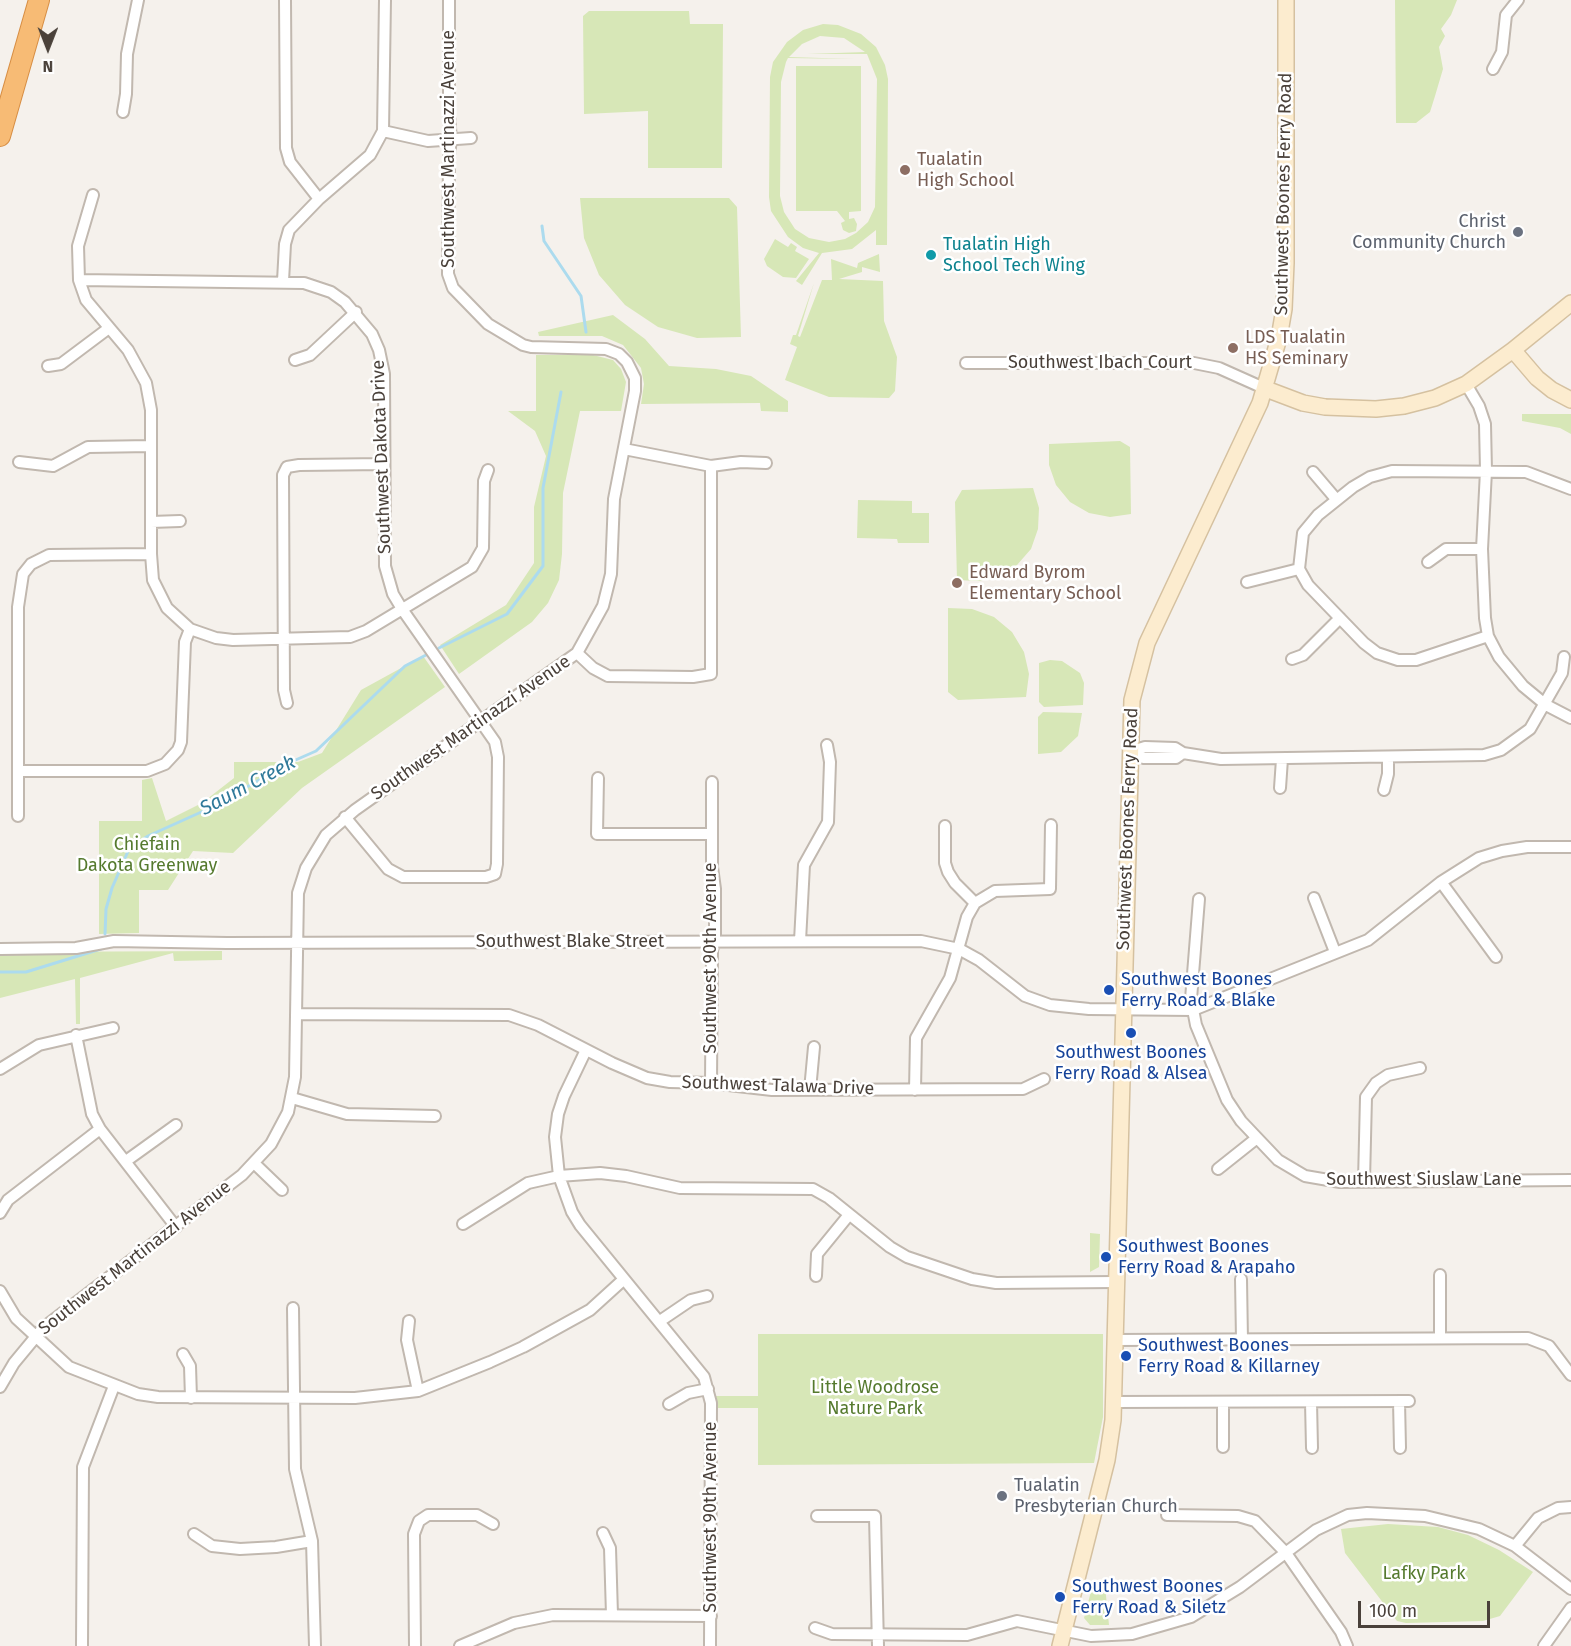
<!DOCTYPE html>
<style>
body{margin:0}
#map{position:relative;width:1571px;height:1646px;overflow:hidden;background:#f5f1ec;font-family:"Fira Sans",sans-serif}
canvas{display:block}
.north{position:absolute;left:18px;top:18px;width:60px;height:60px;-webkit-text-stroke:4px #fff;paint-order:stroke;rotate:180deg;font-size:16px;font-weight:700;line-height:24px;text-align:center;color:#4a413a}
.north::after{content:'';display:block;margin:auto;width:21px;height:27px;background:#4a413a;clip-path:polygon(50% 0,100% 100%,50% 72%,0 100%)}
.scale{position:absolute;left:1358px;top:1601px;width:132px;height:27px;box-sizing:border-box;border:3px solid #4a413a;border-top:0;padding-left:8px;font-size:18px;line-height:21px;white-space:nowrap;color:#4a413a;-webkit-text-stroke:4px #fff;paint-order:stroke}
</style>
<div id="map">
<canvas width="1571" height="1646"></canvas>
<div class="north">N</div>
<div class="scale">100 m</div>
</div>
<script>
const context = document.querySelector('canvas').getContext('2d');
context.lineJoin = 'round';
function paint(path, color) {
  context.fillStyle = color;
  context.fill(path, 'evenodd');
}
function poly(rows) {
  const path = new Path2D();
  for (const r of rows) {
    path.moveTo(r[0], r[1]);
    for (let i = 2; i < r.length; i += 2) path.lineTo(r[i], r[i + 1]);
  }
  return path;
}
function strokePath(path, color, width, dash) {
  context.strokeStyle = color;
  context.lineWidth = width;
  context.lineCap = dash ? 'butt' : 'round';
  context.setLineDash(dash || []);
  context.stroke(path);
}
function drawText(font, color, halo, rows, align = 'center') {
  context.font = font + ' "Fira Sans",sans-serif';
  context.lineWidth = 5;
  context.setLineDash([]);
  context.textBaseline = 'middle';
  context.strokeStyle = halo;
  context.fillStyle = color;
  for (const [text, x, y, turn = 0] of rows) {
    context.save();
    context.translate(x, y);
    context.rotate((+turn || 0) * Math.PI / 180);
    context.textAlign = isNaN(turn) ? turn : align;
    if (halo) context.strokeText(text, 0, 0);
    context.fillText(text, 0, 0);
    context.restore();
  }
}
paint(poly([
 [1395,0,1457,0,1451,15,1441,29,1445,36,1439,47,1443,69,1435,96,1430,112,1416,123,1396,123],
 [589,11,689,11,690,24,723,24,722,168,648,168,648,111,584,114,583,16],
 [823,24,838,25,861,34,876,47,885,65,888,79,887,245,876,245,876,230,852,249,822,253,802,285,796,281,819,253,803,248,788,237,771,211,769,197,770,77,773,62,787,42,803,30],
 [820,36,844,38,865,52,807,54,867,54,877,79,875,207,868,222,856,233,845,239,829,242,809,238,795,229,784,212,780,196,781,82,786,62,788,58,855,59,789,57,802,44],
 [796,66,861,66,861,211,849,212,849,219,854,218,857,224,856,231,849,233,843,230,841,223,845,221,837,211,796,211],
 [580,198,729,198,737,207,741,337,697,338,658,327,625,305,599,275,584,238],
 [775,239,788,247,791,243,797,247,795,251,809,259,796,278,783,277,767,266,764,259],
 [879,254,880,272,862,267,862,272,839,279,883,281,884,321,897,357,895,391,889,398,829,397,785,380,797,347,790,344,793,335,796,335,814,283,798,336,800,337,822,280,832,280,831,259,857,268,858,263],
 [613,315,645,339,669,366,716,369,751,376,788,401,788,412,761,411,760,403,641,404,644,384,641,368,623,345,602,336,539,336,538,332],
 [536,355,593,355,613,360,621,369,626,382,621,411,580,411,563,493,562,554,559,580,548,603,532,622,459,674,440,645,506,605,534,563,534,507,546,456,535,431,508,411,536,411],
 [1522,414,1571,414,1571,434,1560,428,1522,421],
 [1120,441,1130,447,1131,514,1110,517,1089,513,1070,502,1056,485,1049,465,1049,444],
 [1033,488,1039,508,1038,529,1031,549,1017,565,999,577,978,581,957,580,955,502,962,490],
 [858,500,912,501,912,513,929,513,929,543,898,543,897,539,857,538],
 [948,608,972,609,994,617,1012,632,1024,652,1029,674,1026,697,958,700,948,692],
 [423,656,445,687,302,788,233,853,193,851,168,890,139,890,139,933,99,934,99,821,142,821,142,780,152,778,166,821,202,803,234,778,234,762,298,762,322,753,361,690],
 [1050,660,1062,661,1080,673,1084,683,1083,705,1044,707,1039,702,1039,663],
 [1043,712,1082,713,1078,736,1061,752,1038,754,1038,717],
 [222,951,222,960,174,961,173,953,80,978,80,1024,76,1024,75,979,0,998,0,952],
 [1090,1233,1100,1234,1099,1267,1090,1272],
 [758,1334,1103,1334,1103,1417,1094,1463,758,1465,758,1408,717,1408,716,1396,758,1396],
 [1388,1524,1438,1527,1468,1535,1499,1550,1533,1572,1500,1616,1483,1621,1406,1623,1397,1621,1345,1553,1341,1529],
 [1094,1580,1105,1586,1109,1625,1090,1625,1084,1618]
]), '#d7e7b7');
strokePath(poly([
 [542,226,544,241,581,296,586,332],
 [439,648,507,614,543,566,543,488,561,392],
 [105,934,106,909,112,888,129,849,148,836,208,809,291,762,316,751,405,666,426,655],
 [0,972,26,972,104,948]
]), '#acdbee', 3);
const street = poly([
 [285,0,286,148,290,162,319,199],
 [1493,69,1502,52,1506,15,1518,0],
 [123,112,126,94,127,54,138,0],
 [383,131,428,141,471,138],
 [93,195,78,246,79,280,86,300,128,350,146,383,151,410,151,554,153,580,167,608,190,629,216,638,233,640,350,637,366,631,472,567,483,548,484,481,488,470],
 [79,280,304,283,331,292,345,302,372,334,379,350,384,374,385,566,393,594,402,609,495,742,498,757,497,864,495,874,486,877,403,877,388,869,345,817],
 [283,281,285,244,289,230,319,199,370,155,383,131,385,0],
 [295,360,310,355,356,312],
 [966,363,1194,363,1219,368,1266,389],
 [48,366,61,364,109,328],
 [1466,384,1479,406,1485,424,1486,471,1482,549,1485,618,1488,636,1499,657,1523,686,1546,705,1571,718],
 [624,449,711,466,741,462,766,463],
 [19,462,53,466,88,447,151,446],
 [1313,472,1336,499],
 [151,522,180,521],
 [1428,562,1446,549,1482,549],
 [1247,582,1299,569],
 [1488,636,1416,660,1398,660,1377,653,1364,643,1308,585,1299,569,1303,533,1318,515,1353,487,1370,477,1392,471,1526,472,1571,489],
 [577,653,593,668,608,676,693,677,711,674,711,466],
 [1292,659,1303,655,1340,618],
 [287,703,284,690,283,475,287,467,299,465,384,464],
 [1129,752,1145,747,1175,748,1183,753,1221,759,1484,755,1501,750,1530,729,1562,673,1564,657],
 [1129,752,1144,758,1176,758,1183,753],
 [18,771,147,771,165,764,178,750,181,742,185,642,190,629],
 [598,778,597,834,712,834],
 [1280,788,1282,759],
 [1384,790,1388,774,1388,757],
 [18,816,18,607,23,574,31,564,49,555,151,554],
 [945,826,945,863,948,872,955,883,975,903],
 [1441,882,1496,957],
 [1314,898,1335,952],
 [1199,899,1191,999,1196,1025,1227,1100,1241,1121,1278,1160,1305,1176,1340,1182,1571,1180],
 [800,941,804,865,828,822,830,762,827,745],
 [0,949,76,948,114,941,227,943,921,941,959,949,979,960,1025,996,1050,1005,1089,1009,1193,1010,1368,940,1441,882,1479,858,1502,851,1527,847,1571,847],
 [296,1014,509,1015,538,1025,612,1063,647,1078,670,1082,711,1083,772,1090,1023,1089,1044,1079],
 [76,1035,92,1114,100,1129,176,1227],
 [586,1050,564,1096,558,1114,555,1137,559,1176,572,1212,580,1225,704,1377,711,1403,710,1646],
 [0,1069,39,1045,113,1028],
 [711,1083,712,950,715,941,715,889,712,867,712,782],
 [810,1090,814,1047],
 [915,1090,916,1038,950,978,967,917,975,903,995,891,1050,889,1051,825],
 [292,1098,347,1114,435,1116],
 [126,1161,176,1125],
 [255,1164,282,1190],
 [1218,1169,1257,1138],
 [1364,1181,1366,1097,1376,1083,1388,1075,1420,1068],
 [0,1213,8,1200,100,1129],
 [463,1224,528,1183,559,1176,600,1173,626,1176,680,1188,813,1189,829,1198,890,1247,907,1257,972,1279,996,1283,1116,1282],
 [1440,1275,1440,1338],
 [816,1276,817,1254,848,1216],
 [1241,1279,1242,1340],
 [0,1291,16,1318,69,1367,138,1394,158,1397,355,1398,418,1391,490,1362,523,1347,590,1310,623,1280],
 [293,1308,295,1469,312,1541,315,1646],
 [409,1321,407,1340,418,1391],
 [660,1321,691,1300,707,1296],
 [1115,1340,1528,1338,1549,1346,1571,1375],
 [183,1354,190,1366,191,1398],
 [0,1387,14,1363,43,1328,242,1175,271,1144,288,1112,295,1077,298,893,306,868,326,835,355,810,577,653,603,606,611,574,614,499,635,391,635,378,627,362,619,354,606,349,531,347,523,345,488,324,453,288,448,274,449,156,451,139,449,115,449,0],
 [1399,1401,1400,1448],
 [1114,1402,1409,1401],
 [1311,1402,1312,1448],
 [669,1404,688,1393,708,1389],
 [1223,1447,1223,1402],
 [1167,1515,1238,1516,1255,1521,1286,1553,1341,1632,1347,1646],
 [817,1516,875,1516,878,1646],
 [603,1533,610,1548,612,1615],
 [194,1534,212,1546,240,1549,276,1547,312,1541],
 [1515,1546,1538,1518,1558,1508,1571,1507],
 [815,1628,832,1634,967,1635,1017,1621,1091,1636,1132,1634,1191,1617,1240,1587,1316,1530,1348,1515,1367,1513,1425,1516,1479,1529,1515,1546,1571,1589],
 [82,1646,83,1467,114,1386],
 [415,1646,414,1534,419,1521,428,1515,477,1515,493,1524],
 [460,1646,514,1623,553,1615,711,1616],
 [1544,1646,1571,1608]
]);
const secondary = poly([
 [1513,350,1571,303],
 [1266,389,1303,403,1325,407,1376,409,1404,406,1435,398,1466,384,1513,350,1537,378,1552,390,1571,400],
 [1060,1646,1107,1460,1113,1420,1132,700,1147,643,1260,403,1279,338,1284,309,1286,263,1286,0]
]);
const highway = poly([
 [0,136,39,0]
]);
strokePath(street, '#c1b8af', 14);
strokePath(secondary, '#d5c1a0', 18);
strokePath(highway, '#d78e44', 22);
strokePath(street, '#fff', 10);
strokePath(secondary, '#fceccf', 15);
strokePath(highway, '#f7bb75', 20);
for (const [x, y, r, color] of [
 [905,170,6,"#8d6e63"],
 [1518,232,6,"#6b7280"],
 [931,255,6,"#0f9aa8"],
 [1233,348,6,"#8d6e63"],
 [957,583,6,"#8d6e63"],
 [1109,990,6,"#1a4fb4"],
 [1131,1033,6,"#1a4fb4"],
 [1106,1257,6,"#1a4fb4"],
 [1126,1356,6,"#1a4fb4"],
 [1002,1496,6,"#6b7280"],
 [1060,1597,6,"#1a4fb4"]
]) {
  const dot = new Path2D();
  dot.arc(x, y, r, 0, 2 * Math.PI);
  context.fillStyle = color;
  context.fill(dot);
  strokePath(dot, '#fff', 2);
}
drawText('18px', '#4a413a', '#fff', [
 ["Southwest Martinazzi Avenue",449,149,-90],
 ["Southwest Boones Ferry Road",1284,194,-89],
 ["Southwest Ibach Court",1100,363],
 ["Southwest Dakota Drive",382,457,-92],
 ["Southwest Martinazzi Avenue",471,728,-35],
 ["Southwest Boones Ferry Road",1128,829,-88],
 ["Southwest Blake Street",570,942],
 ["Southwest 90th Avenue",711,958,-90],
 ["Southwest Talawa Drive",778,1086,2],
 ["Southwest Siuslaw Lane",1424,1180],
 ["Southwest Martinazzi Avenue",135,1258,-38],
 ["Southwest 90th Avenue",711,1517,-90]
]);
drawText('18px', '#785e54', '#fff', [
 ["Tualatin",917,160],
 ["High School",917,181],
 ["LDS Tualatin",1245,338],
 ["HS Seminary",1245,359],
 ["Edward Byrom",969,573],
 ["Elementary School",969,594]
], 'left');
drawText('18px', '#5b616d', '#fff', [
 ["Christ",1506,222],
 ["Community Church",1506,243],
 ["Tualatin",1014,1486,"left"],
 ["Presbyterian Church",1014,1507,"left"]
], 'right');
drawText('18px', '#0d838f', '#fff', [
 ["Tualatin High",943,245],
 ["School Tech Wing",943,266]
], 'left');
drawText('18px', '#557a2e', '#fff', [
 ["Chiefain",147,845],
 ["Dakota Greenway",147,866],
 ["Little Woodrose",875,1388],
 ["Nature Park",875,1409],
 ["Lafky Park",1424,1574]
]);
drawText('18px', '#164399', '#fff', [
 ["Southwest Boones",1121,980],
 ["Ferry Road & Blake",1121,1001],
 ["Southwest Boones",1131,1053,"center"],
 ["Ferry Road & Alsea",1131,1074,"center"],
 ["Southwest Boones",1118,1247],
 ["Ferry Road & Arapaho",1118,1268],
 ["Southwest Boones",1138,1346],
 ["Ferry Road & Killarney",1138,1367],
 ["Southwest Boones",1072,1587],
 ["Ferry Road & Siletz",1072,1608]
], 'left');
drawText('italic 20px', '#307a9a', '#fff', [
 ["Saum Creek",248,786,-28]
]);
</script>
